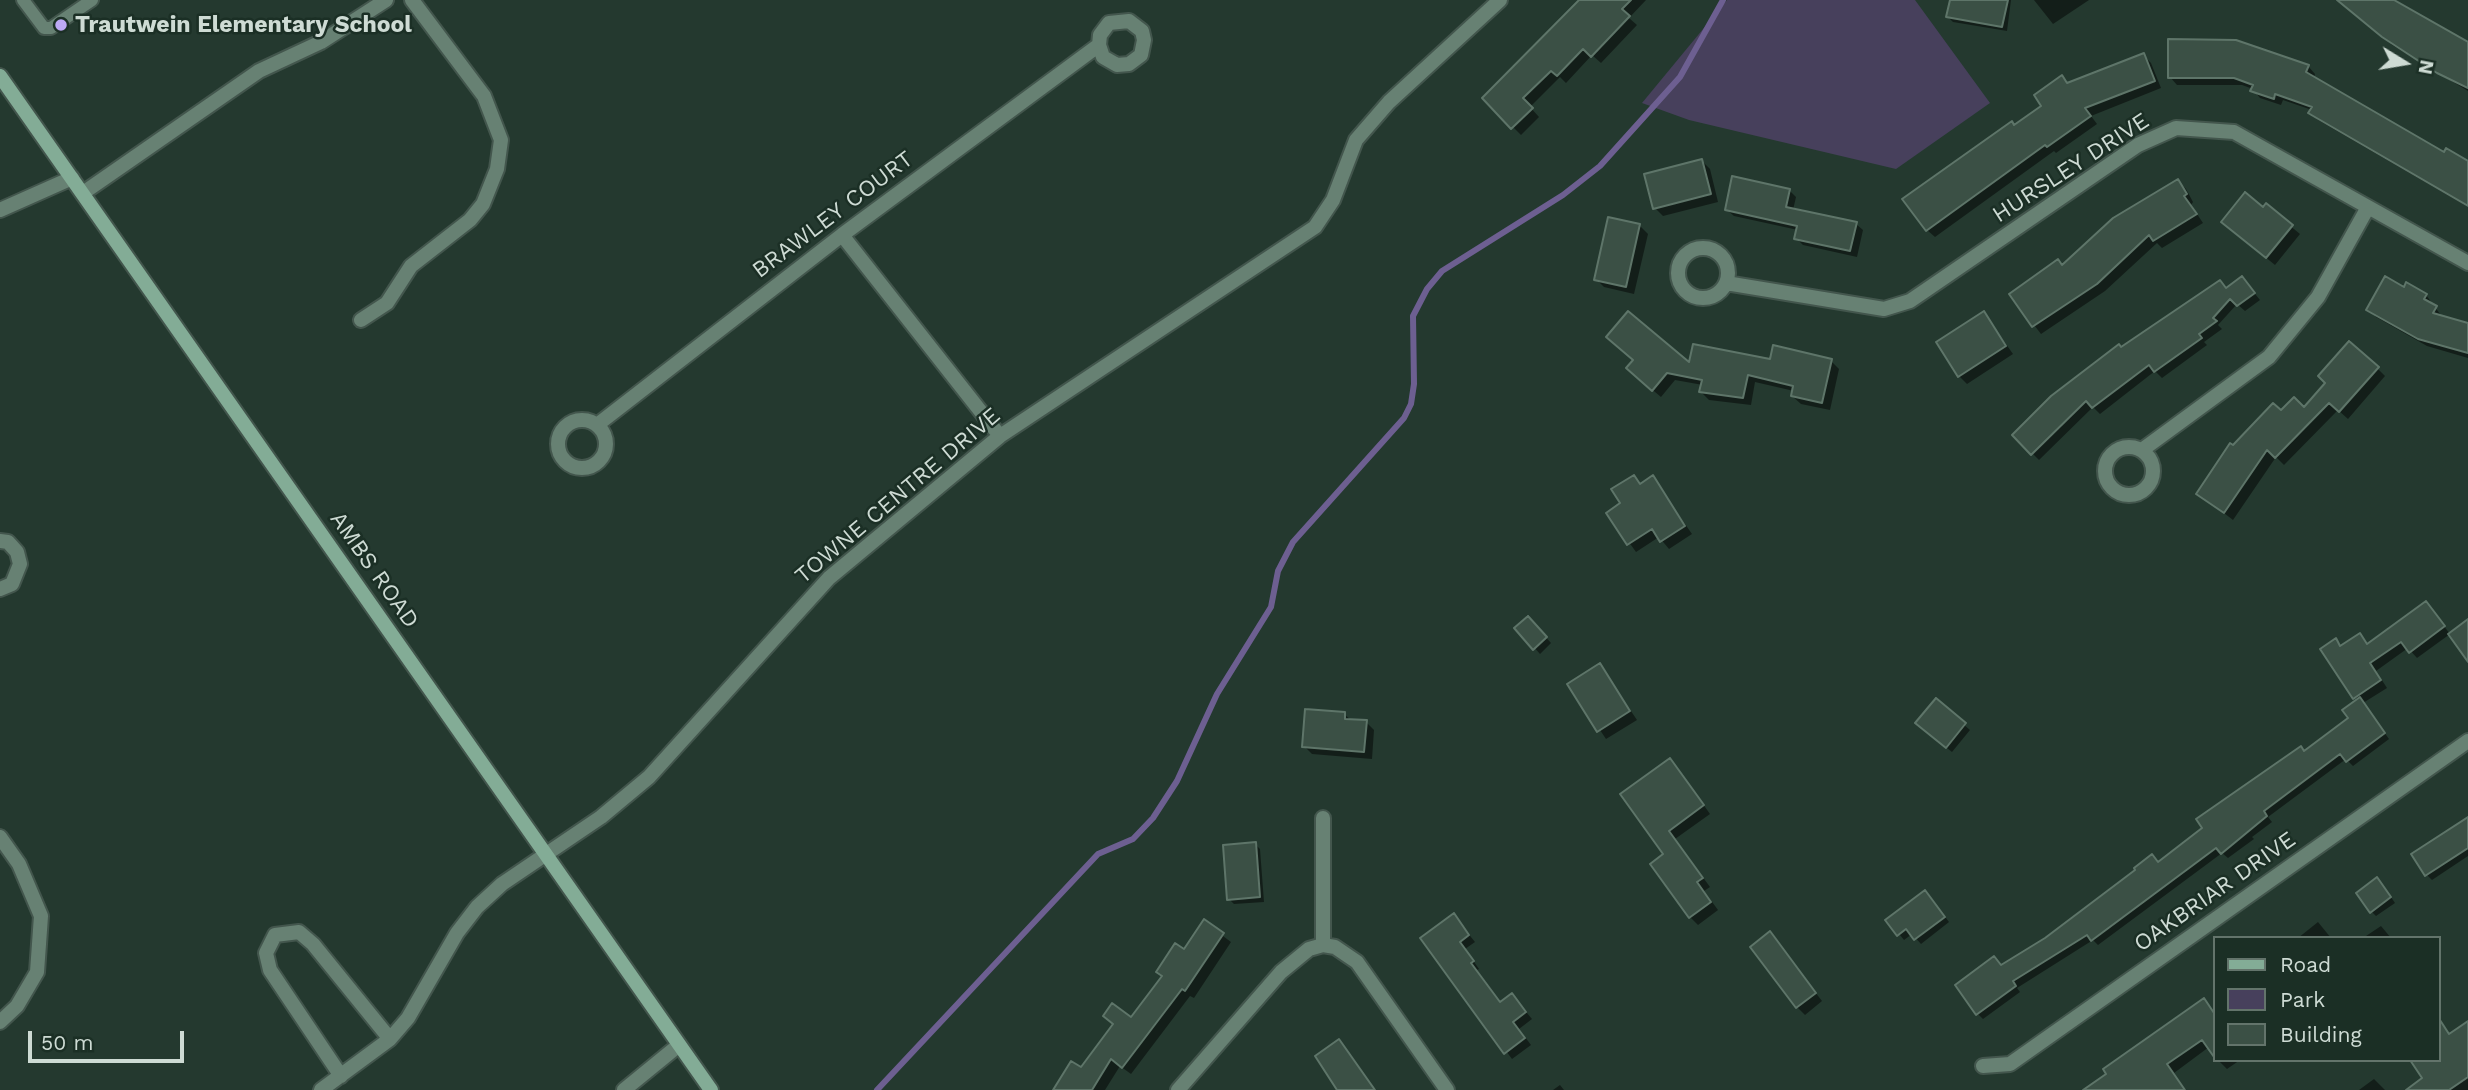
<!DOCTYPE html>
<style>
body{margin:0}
#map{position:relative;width:2468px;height:1090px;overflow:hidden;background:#24392f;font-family:"Work Sans",sans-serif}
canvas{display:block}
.legend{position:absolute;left:2213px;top:936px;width:228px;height:126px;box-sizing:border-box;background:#1b2f25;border:2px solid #63746b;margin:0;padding:9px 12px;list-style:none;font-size:21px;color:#cedbd4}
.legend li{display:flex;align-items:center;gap:14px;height:35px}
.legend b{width:35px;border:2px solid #63746b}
.north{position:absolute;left:2370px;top:28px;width:70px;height:70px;-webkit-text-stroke:5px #1b2f25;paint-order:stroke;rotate:101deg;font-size:19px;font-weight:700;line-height:28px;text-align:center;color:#cedbd4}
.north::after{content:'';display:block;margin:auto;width:24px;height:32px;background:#cedbd4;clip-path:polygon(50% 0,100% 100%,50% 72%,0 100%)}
.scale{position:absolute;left:28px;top:1031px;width:156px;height:32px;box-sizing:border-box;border:4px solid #cedbd4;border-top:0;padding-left:9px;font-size:21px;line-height:24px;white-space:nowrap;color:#cedbd4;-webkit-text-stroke:5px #1b2f25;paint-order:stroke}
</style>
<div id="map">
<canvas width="2468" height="1090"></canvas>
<ul class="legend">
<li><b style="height:9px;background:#83ac96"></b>Road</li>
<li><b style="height:19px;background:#47405c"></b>Park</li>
<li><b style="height:19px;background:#3b5045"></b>Building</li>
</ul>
<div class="north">N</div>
<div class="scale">50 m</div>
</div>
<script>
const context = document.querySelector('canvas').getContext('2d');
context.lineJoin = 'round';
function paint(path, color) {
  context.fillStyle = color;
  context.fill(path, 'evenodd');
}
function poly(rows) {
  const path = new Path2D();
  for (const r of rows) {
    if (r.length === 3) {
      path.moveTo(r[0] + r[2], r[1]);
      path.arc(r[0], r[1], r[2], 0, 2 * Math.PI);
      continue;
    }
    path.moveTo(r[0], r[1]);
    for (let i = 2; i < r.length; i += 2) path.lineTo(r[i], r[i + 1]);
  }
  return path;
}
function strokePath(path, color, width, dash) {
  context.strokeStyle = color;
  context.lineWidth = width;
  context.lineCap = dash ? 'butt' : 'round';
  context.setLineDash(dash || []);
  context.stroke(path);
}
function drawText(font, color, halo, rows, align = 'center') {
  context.font = font + ' "Work Sans",sans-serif';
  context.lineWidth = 5;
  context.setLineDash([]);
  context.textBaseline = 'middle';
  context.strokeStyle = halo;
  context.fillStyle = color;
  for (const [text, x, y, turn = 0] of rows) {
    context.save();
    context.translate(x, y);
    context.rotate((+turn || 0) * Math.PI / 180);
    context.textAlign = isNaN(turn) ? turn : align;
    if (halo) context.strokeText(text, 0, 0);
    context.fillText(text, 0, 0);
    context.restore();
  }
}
paint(poly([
 [1727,0,1915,0,1990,103,1896,169,1689,120,1642,103]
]), '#47405c');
paint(poly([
 [1587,0,1646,0,1629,18,1637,25,1601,63,1592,55,1566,83,1560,77,1530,107,1539,117,1521,135,1484,98],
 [1952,0,2011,0,2007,31,1953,22,1948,17],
 [2034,0,2089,0,2053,24],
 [2338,0,2392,0,2468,44,2468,91,2392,45],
 [2143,55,2151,63,2161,88,2091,116,2097,124,2056,153,2054,151,1935,237,1927,230,2015,127,2043,106,2061,77,2069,85],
 [2308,66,2315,74,2314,78,2444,154,2468,163,2468,207,2318,120,2312,110,2283,100,2281,105,2260,98,2253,89,2242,85,2177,85,2170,77],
 [1702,161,1710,169,1718,202,1663,216,1655,208],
 [2178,181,2186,189,2193,202,2191,205,2203,223,2162,248,2157,243,2105,291,2041,334,2011,295,2063,267],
 [1789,190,1796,197,1793,210,1856,224,1863,230,1857,257,1803,245,1796,238,1798,230,1734,216,1727,210],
 [2266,206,2300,234,2275,265,2231,229],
 [1640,226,1648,234,1634,294,1604,287,1596,279],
 [2242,278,2260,300,2245,311,2237,304,2218,325,2222,329,2204,342,2207,345,2162,378,2155,371,2100,414,2093,407,2039,460,2014,435,2122,349],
 [2404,289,2426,295,2443,318,2468,325,2468,358,2427,346,2376,317,2368,309],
 [1984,313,2013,354,1967,384,1959,376],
 [1772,361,1831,361,1839,369,1830,410,1801,404,1792,396,1794,391,1755,382,1751,405,1709,400,1701,392,1703,385,1675,380,1661,397,1636,376,1690,365],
 [2377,368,2385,376,2348,419,2338,410,2284,465,2276,457,2233,520,2198,493,2233,448],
 [1633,477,1642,485,1653,478,1692,534,1669,549,1659,537,1636,552,1608,513,1622,504],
 [2426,603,2450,634,2468,621,2468,659,2450,634,2417,658,2408,648,2376,671,2387,688,2363,703,2389,739,2353,766,2346,759,2268,817,2272,822,2252,837,2254,839,2228,858,2222,853,2098,945,2093,940,2017,988,2020,992,1983,1019,1978,1014,2002,967,2158,864,2350,719,2357,701,2335,641,2342,647,2360,635,2368,645],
 [1533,623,1551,643,1540,654,1517,628],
 [1600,665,1637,720,1606,739,1570,685],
 [1936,701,1970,730,1952,752,1922,728],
 [1344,714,1352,721,1366,722,1374,730,1372,759,1312,754,1304,746],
 [1678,769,1710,814,1675,839,1710,887,1704,891,1718,910,1698,925,1690,917,1666,855],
 [2468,819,2468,856,2432,880,2427,875],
 [1255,844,1260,849,1264,902,1234,904,1229,899],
 [2382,884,2395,903,2376,916,2371,911],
 [1930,897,1949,922,1921,944,1912,934,1904,940,1888,920],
 [1454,916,1475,942,1465,949,1479,969,1477,970,1501,1003,1512,995,1532,1019,1519,1029,1531,1045,1512,1059,1422,938],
 [1204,922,1231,942,1194,998,1190,996,1131,1074,1120,1066,1105,1090,1055,1090,1081,1069,1131,1020],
 [2318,922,2331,938,2298,938],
 [2381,926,2391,938,2363,938],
 [1770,934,1822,1001,1805,1015,1797,1007],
 [2204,1000,2214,1012,2214,1054,2209,1047,2174,1073,2186,1090,2086,1090],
 [2468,1024,2468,1090,2409,1090,2424,1078,2438,1060,2444,1029,2450,1035],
 [2218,1060,2240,1060,2227,1069],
 [2374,1079,2385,1090,2359,1090],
 [1560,1085,1564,1090,1553,1090]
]), '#0007');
strokePath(poly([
 [877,1090,1098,854,1133,839,1153,818,1177,781,1217,694,1271,607,1278,571,1293,542,1404,418,1411,404,1414,384,1413,316,1427,289,1442,271,1563,195,1600,166,1680,77,1723,0]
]), '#6d5f91', 6);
const building = poly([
 [1579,0,1631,0,1622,9,1630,16,1591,57,1583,49,1557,76,1551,71,1523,98,1533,108,1511,129,1482,98,1579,0],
 [1950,0,2008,0,2002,27,1946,17,1950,0],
 [2337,0,2394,0,2468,42,2468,88,2437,73,2382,37,2337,0],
 [2168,39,2236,40,2309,65,2306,72,2444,152,2446,148,2468,161,2468,206,2308,113,2312,107,2275,94,2274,99,2250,91,2253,85,2234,78,2168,78,2168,39],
 [2144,53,2155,81,2085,108,2091,116,2047,147,2045,145,1926,231,1902,199,2012,121,2014,125,2041,106,2034,95,2062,75,2067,83,2144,53],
 [1702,159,1711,194,1653,209,1644,174,1702,159],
 [1732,176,1790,189,1786,207,1857,222,1850,251,1794,239,1797,226,1725,210,1732,176],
 [2178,179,2187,194,2184,196,2197,214,2153,241,2149,235,2097,284,2032,327,2009,294,2058,259,2062,265,2113,218,2178,179],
 [2245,192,2263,207,2266,203,2293,225,2266,258,2221,222,2245,192],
 [1608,217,1640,224,1626,287,1594,280,1608,217],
 [2242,276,2255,293,2237,306,2230,299,2213,318,2217,321,2199,334,2202,338,2154,372,2149,365,2092,408,2086,401,2031,455,2012,435,2051,396,2119,344,2121,347,2220,280,2226,288,2242,276],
 [2385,276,2404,287,2406,282,2427,294,2424,299,2437,306,2433,313,2468,323,2468,353,2418,339,2366,310,2385,276],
 [1628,311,1689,362,1693,344,1770,359,1773,345,1832,359,1822,403,1791,396,1793,386,1748,375,1743,398,1699,392,1702,380,1667,373,1652,391,1626,368,1633,360,1606,337,1628,311],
 [1984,311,2006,346,1958,377,1936,342,1984,311],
 [2349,341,2379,367,2339,412,2329,403,2275,458,2267,450,2224,513,2196,494,2230,443,2233,445,2273,403,2281,410,2294,397,2304,407,2325,383,2318,376,2349,341],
 [1634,475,1640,484,1653,475,1685,526,1660,542,1652,529,1627,545,1606,513,1620,503,1611,489,1634,475],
 [2426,601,2445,626,2409,653,2401,642,2370,663,2381,680,2353,699,2320,649,2336,638,2340,646,2360,633,2367,644,2426,601],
 [1528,616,1547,637,1533,650,1514,628,1528,616],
 [2468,619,2468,662,2448,634,2468,619],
 [1600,663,1630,711,1597,732,1567,684,1600,663],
 [2360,697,2385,733,2346,762,2340,754,2264,811,2267,816,2221,854,2216,848,2091,941,2087,935,2013,981,2016,986,1976,1015,1955,985,1994,956,2001,965,2045,938,2135,870,2134,868,2152,854,2158,862,2202,828,2196,819,2301,746,2304,751,2348,718,2342,710,2360,697],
 [1936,698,1966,723,1946,748,1915,723,1936,698],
 [1305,709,1345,712,1345,719,1367,720,1364,752,1302,747,1305,709],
 [1670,758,1704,805,1669,831,1703,878,1697,882,1711,902,1689,918,1650,864,1663,854,1620,794,1670,758],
 [2468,817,2468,848,2425,876,2411,854,2468,817],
 [1256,842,1260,897,1227,900,1223,845,1256,842],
 [2377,877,2391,897,2370,913,2356,893,2377,877],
 [1925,890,1945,917,1914,940,1906,929,1897,936,1885,920,1925,890],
 [1454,913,1469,935,1460,942,1474,961,1471,963,1500,1002,1512,993,1526,1012,1513,1022,1525,1038,1504,1054,1420,938,1454,913],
 [1204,919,1224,933,1185,991,1182,989,1122,1068,1111,1059,1092,1090,1053,1090,1071,1061,1081,1067,1113,1024,1103,1016,1112,1003,1131,1017,1162,976,1156,972,1175,943,1184,949,1204,919],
 [1770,931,1816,993,1796,1008,1750,947,1770,931],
 [2204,998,2214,1013,2214,1057,2202,1040,2167,1064,2185,1090,2083,1090,2106,1074,2103,1069,2204,998],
 [2438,1017,2449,1034,2468,1021,2468,1077,2449,1090,2406,1090,2422,1078,2410,1060,2438,1060,2438,1017],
 [1339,1039,1375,1090,1337,1090,1315,1056,1339,1039]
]);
paint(building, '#3b5045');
strokePath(building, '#5e7569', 2);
const lane = poly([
 [23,0,44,28,51,28,92,0]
]);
const street = poly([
 [83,193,259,71,321,42,386,0],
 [0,210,72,178],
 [842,235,1000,436],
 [1703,273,25],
 [1726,283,1884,309,1910,301,2138,145,2176,128,2234,132,2468,263],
 [361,320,387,303,411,266,470,220,483,204,497,169,501,140,484,96,412,0],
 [582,444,24],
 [597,425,842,235,1099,45,1100,35,1109,23,1129,21,1142,31,1144,40,1141,55,1129,64,1117,65,1103,57,1099,45],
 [2129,471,24],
 [2142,450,2269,357,2318,297,2367,209],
 [0,541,8,542,17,552,20,564,12,584,0,589],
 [0,837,19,864,41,916,37,972,17,1006,0,1022],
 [1323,945,1335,947,1357,962,1447,1090],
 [1983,1066,2010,1064,2468,741],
 [341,1076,270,970,266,953,275,935,299,932,313,944,390,1039],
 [321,1090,390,1039,408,1018,457,933,477,907,502,884,601,817,649,777,829,578,1000,436,1315,227,1333,200,1356,140,1389,102,1500,0],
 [624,1090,679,1045],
 [1178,1090,1281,972,1309,949,1323,945,1323,818]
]);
const secondary = poly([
 [0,76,711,1090]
]);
strokePath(lane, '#43564d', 16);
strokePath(street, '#43564d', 18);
strokePath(secondary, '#43564d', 18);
strokePath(lane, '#678173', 12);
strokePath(street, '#678173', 14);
strokePath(secondary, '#83ac96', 14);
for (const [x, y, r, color] of [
 [61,25,7,"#bda9f5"]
]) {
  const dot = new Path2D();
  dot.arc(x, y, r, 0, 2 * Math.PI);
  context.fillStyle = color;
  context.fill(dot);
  strokePath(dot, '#1b2f25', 2.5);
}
drawText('bold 23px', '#cedbd4', '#1b2f25', [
 ["Trautwein Elementary School",75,25]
], 'left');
drawText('23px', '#cedbd4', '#1b2f25', [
 ["HURSLEY DRIVE",2071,168,-33],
 ["BRAWLEY COURT",833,215,-37],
 ["TOWNE CENTRE DRIVE",898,496,-40],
 ["AMBS ROAD",374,570,55],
 ["OAKBRIAR DRIVE",2215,892,-35]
]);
</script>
